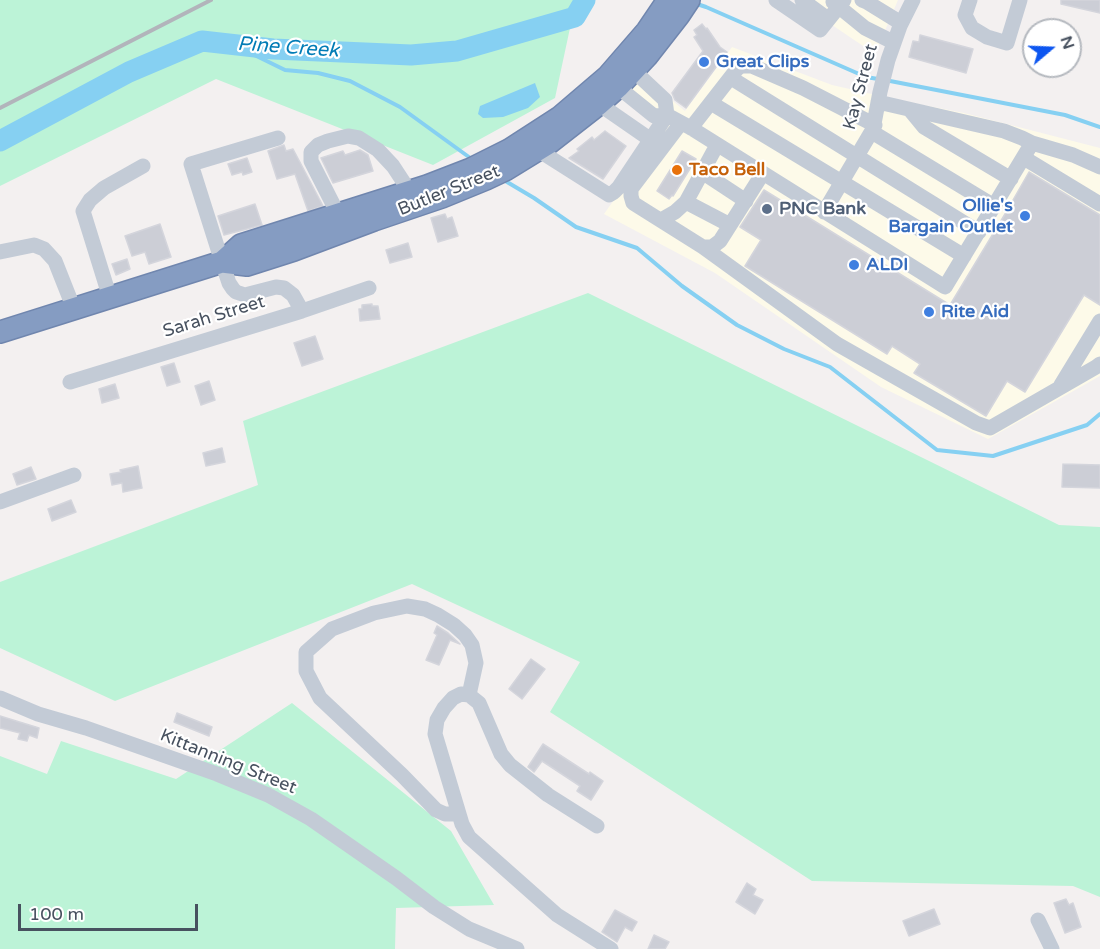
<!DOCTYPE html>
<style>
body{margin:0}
#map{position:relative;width:1100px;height:949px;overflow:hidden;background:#f3f0f0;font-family:"Varela Round",sans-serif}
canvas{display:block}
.north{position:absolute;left:1022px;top:18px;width:60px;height:60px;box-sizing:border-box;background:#fff;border:2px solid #b5b9bf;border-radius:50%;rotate:71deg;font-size:16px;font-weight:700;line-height:24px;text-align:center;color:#47515f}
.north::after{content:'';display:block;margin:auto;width:21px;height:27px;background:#0d56f0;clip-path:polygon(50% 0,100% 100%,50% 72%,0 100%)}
.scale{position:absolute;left:18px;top:904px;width:180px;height:27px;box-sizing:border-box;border:3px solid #47515f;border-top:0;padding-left:8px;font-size:18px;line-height:21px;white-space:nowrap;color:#47515f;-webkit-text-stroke:4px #fff;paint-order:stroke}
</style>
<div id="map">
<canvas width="1100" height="949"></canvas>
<div class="north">N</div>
<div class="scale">100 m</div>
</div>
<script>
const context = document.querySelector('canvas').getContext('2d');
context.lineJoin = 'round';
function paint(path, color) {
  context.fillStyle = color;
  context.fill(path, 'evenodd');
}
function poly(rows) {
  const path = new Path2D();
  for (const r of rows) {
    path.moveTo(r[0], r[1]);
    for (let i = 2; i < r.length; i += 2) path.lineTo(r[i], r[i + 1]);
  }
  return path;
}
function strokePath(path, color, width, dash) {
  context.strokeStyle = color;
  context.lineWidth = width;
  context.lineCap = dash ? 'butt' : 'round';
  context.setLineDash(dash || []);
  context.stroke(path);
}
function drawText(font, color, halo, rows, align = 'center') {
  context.font = font + ' "Varela Round",sans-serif';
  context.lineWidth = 4.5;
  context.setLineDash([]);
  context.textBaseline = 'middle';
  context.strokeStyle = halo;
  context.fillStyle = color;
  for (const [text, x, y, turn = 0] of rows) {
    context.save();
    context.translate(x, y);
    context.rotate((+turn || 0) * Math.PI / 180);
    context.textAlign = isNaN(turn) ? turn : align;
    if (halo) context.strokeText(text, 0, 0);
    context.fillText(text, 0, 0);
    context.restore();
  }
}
paint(poly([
 [795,0,898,0,875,54],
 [732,47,832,85,898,100,964,113,1100,148,1100,376,988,439,881,387,715,273,604,214,664,130,619,97,641,75,685,111]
]), '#fdfae9');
paint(poly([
 [0,0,576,0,555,98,433,165,216,79,0,186],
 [588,293,1059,525,1100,527,1100,897,1073,886,812,881,550,712,580,662,412,584,115,701,0,648,0,582,258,485,243,421],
 [292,703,451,831,494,905,396,908,395,949,0,949,0,756,47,774,61,741,176,779]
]), '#bcf3d7');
paint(poly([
 [535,83,540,97,528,108,503,117,483,118,478,114,480,106]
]), '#86d0f2');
strokePath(poly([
 [694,3,706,7,866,77,878,79],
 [234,45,285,70,318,73,350,81,400,107,473,160],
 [885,80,1065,115,1100,127],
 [502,179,534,198,576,227,637,248,682,286,737,325,784,349,830,367,937,450,993,456,1087,425,1100,414]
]), '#86d0f2', 4);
strokePath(poly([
 [0,141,129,72,202,41,273,49,411,55,457,51,575,17,585,0]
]), '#86d0f2', 21);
const building = poly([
 [1061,0,1100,0,1100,13,1061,4,1061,0],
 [702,24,706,29,707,28,720,47,727,52,686,108,675,100,672,93,703,51,694,37,697,35,694,30,702,24],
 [920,35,973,49,966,73,909,57,913,41,919,42,920,35],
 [605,131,626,146,603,179,569,158,579,151,577,149,592,137,594,140,605,131],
 [284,145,286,151,293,149,323,206,308,211,295,174,277,179,268,151,284,145],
 [360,150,368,155,373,171,333,183,321,158,343,151,345,155,360,150],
 [682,151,696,159,673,196,672,195,669,199,657,191,682,151],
 [247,158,252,172,243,175,242,172,232,175,228,164,247,158],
 [1029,172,1100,215,1100,305,1084,295,1025,392,1007,381,986,416,914,373,920,364,892,346,887,354,745,266,761,240,740,227,764,190,950,305,1005,214,1029,172],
 [255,204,262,225,224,235,218,216,255,204],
 [445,214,447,219,452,217,458,236,438,242,431,218,445,214],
 [160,224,171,257,149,264,145,252,132,256,125,236,160,224],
 [408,243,412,257,390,263,386,250,408,243],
 [127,259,130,269,116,275,112,264,127,259],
 [372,304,372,306,378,306,380,319,360,321,359,309,362,309,362,305,372,304],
 [315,336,323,359,302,366,294,343,315,336],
 [174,363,180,382,167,386,161,367,174,363],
 [209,381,215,400,201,405,195,386,209,381],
 [115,384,119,398,102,403,99,389,115,384],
 [222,448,225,462,206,466,203,453,222,448],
 [1063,464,1100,465,1100,488,1062,487,1063,464],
 [138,466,142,488,123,492,122,483,112,485,110,474,121,472,120,470,138,466],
 [31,467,36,479,17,485,13,474,31,467],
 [71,500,76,512,52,521,48,509,71,500],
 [437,626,448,633,460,644,450,640,439,665,426,660,437,635,434,633,437,626],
 [531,659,545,669,522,699,509,689,531,659],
 [177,713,212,727,209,736,174,722,177,713],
 [0,716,39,728,37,738,29,735,27,741,18,739,20,733,0,728,0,716],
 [543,744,589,774,590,772,603,781,591,800,577,791,580,786,542,761,534,772,528,767,543,744],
 [747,883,756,889,753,895,763,900,755,914,736,902,747,883],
 [1066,899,1069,905,1073,903,1081,927,1065,933,1054,903,1066,899],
 [934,909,940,924,909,936,903,921,934,909],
 [615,910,637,922,632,931,625,927,617,942,602,932,615,910],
 [654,935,669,942,665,949,648,949,654,935]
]);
paint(building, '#ccced6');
strokePath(building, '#d4d5dc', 1.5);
const highway = poly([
 [222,262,241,245,427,186,471,169,509,150,560,117,608,76,647,31,668,0],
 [0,332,222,262,247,265,294,250,374,220,442,197,486,179,505,170,549,143,599,104,618,87,647,56,679,15,689,0]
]);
strokePath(highway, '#7086ae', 24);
strokePath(poly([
 [776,0,820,30,844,0],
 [802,0,828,19],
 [862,0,867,2,901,23],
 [970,0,965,15,972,28,987,37,1007,43,1020,0],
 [833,2,865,28,893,42],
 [731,78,979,232],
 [618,87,654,116,667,115,691,128,945,287,1032,143],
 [878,102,1004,131,1022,138,1032,143,1073,155,1100,167],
 [711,103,964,256],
 [599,104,651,140],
 [910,110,924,127,1011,179],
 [681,123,631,189,631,196,633,203,703,247,837,344,976,423,990,428,1096,367,1100,364],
 [691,128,737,69,741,66,752,66,803,88,875,125],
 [872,132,994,206],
 [278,138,191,164,222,262,229,283,233,289,236,292,245,295,276,287,284,288,293,295,302,311],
 [538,150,609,195,614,192,619,187,667,115,665,100,634,71],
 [1024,158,1100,204],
 [702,172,746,201],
 [686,202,730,225],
 [824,212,873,129,880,92,888,60,900,26,913,0],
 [338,214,311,161,311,152,318,145,328,141,348,136,359,138,378,150,393,166,410,192],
 [661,220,675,212,686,202,717,145],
 [703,247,712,247,720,241,763,173],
 [0,252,34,245,44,249,55,261,74,309],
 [110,298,83,211,90,200,104,188,143,166],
 [70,382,302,311,369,288],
 [1061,385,1100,321],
 [0,502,74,475],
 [0,698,38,714,86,728,217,774,268,795,311,819,396,878,434,907,469,929,517,949],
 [458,814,445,814,436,810,402,775,320,698,306,671,306,652,332,629,374,613,407,606,425,609,438,615,454,625,465,635,472,645,476,663,469,695],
 [597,826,548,795,510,765,501,754,479,703,469,695,461,694,453,698,444,708,437,720,435,734,462,824,469,837,557,915,611,949],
 [1038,920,1052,949]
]), '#c3cbd6', 15);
strokePath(highway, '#859cc2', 21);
strokePath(poly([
 [0,108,211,0]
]), '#b2b4bb', 4);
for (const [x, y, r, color] of [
 [704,62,6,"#3f7fe0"],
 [677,170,6,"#e8710a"],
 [767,209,6,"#5c6f8a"],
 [1025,216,6,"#3f7fe0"],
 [854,265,6,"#3f7fe0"],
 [929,312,6,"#3f7fe0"]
]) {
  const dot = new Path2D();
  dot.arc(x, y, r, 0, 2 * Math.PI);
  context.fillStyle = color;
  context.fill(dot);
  strokePath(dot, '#fff', 2);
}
drawText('bold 18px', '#366cbe', '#fff', [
 ["Great Clips",716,62],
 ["Ollie's",1013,206,"right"],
 ["Bargain Outlet",1013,227,"right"],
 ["ALDI",866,265],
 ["Rite Aid",941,312]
], 'left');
drawText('18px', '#47515f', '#fff', [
 ["Kay Street",861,87,-75],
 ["Butler Street",449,191,-22],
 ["Sarah Street",214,317,-17],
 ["Kittanning Street",228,762,22]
]);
drawText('bold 18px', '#c56008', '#fff', [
 ["Taco Bell",689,170]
], 'left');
drawText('bold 18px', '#4e5e75', '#fff', [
 ["PNC Bank",779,209]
], 'left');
drawText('italic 20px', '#027cb6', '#fff', [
 ["Pine Creek",288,48,4]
]);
</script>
